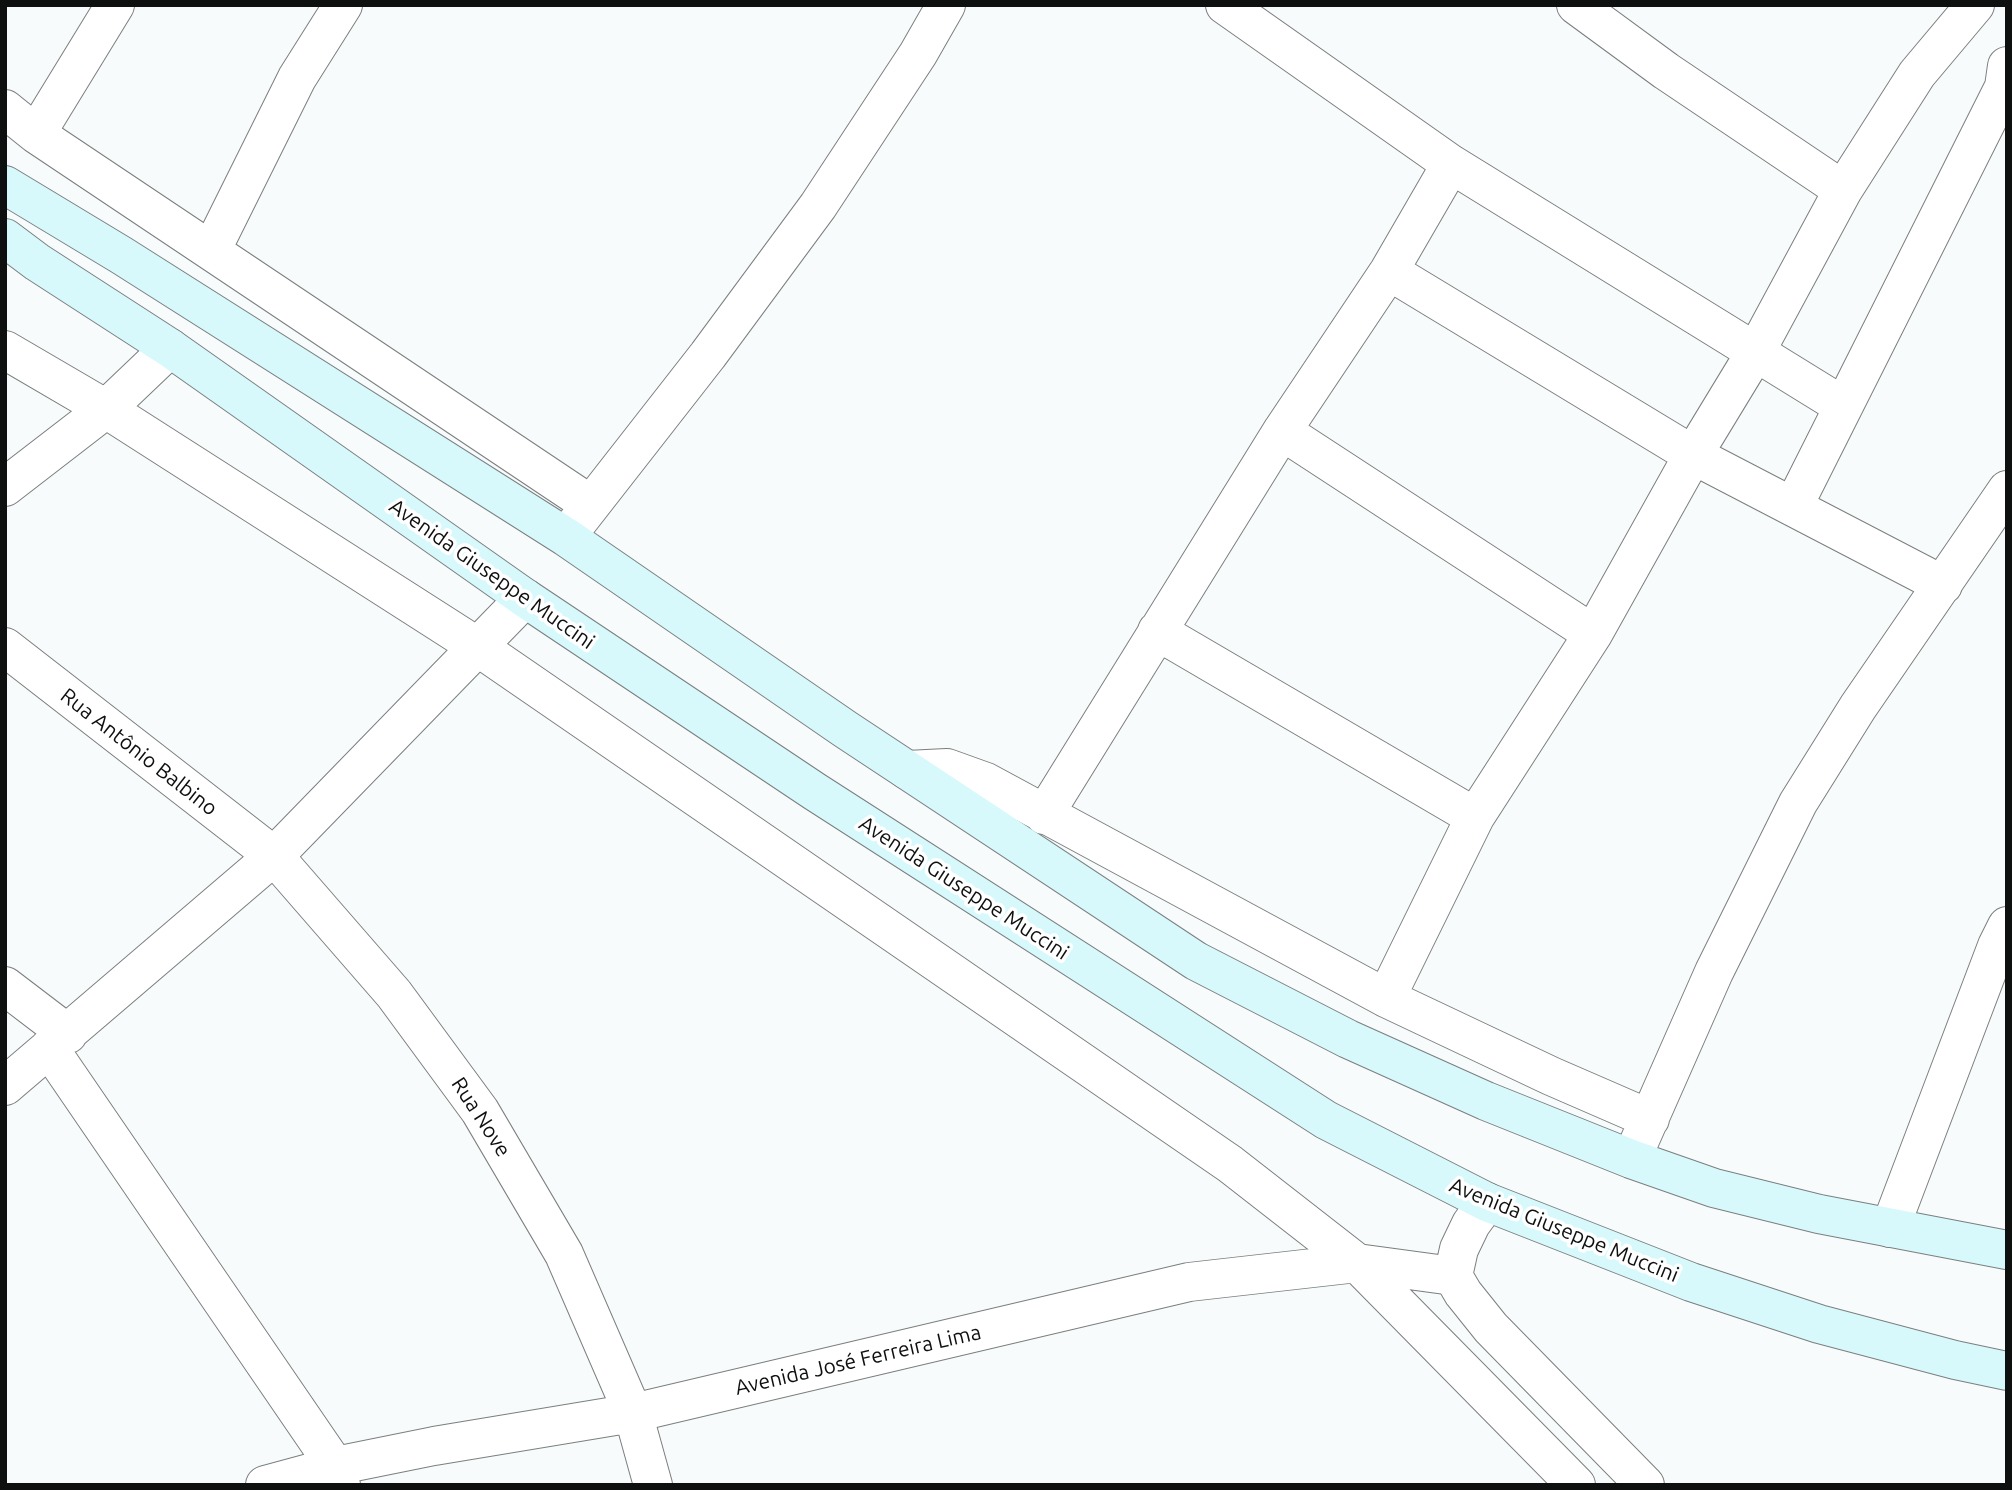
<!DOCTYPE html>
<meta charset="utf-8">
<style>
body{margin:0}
#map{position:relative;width:2012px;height:1490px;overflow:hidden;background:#f7fbfc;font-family:Ubuntu,sans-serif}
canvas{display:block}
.frame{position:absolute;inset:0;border:7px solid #0e0f0f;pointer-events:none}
</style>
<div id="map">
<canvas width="2012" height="1490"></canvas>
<div class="frame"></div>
</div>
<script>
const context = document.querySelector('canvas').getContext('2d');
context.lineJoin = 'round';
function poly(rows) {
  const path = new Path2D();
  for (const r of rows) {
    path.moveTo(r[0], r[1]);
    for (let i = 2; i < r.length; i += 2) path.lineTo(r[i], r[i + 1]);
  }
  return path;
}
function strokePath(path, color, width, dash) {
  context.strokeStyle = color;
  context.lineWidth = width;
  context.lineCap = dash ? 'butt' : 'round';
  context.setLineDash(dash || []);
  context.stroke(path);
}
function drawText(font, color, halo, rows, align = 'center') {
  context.font = font + ' Ubuntu,sans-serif';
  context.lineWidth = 7;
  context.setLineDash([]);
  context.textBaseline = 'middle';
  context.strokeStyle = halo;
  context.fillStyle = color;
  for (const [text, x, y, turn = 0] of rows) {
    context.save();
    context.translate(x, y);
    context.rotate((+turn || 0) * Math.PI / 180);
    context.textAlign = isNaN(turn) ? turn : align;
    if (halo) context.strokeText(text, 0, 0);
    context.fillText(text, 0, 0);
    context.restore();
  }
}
const minor = poly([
 [1225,5,1451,164,1843,406],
 [1576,5,1666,71,1843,190],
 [5,109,36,134,591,505],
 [36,134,115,5],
 [211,251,297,78,343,5],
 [1389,271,1693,455,1943,585],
 [5,350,106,409,478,647,1230,1164,1357,1263,1576,1485],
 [1282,431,1593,634],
 [5,487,106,409,170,348],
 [1793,507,2004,87,2007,66],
 [576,524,708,355,818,206,918,54,946,5],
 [1157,631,1475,817],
 [5,647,274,856,394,994,480,1111,564,1254,633,1413,653,1485],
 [907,770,947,768,986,782,1386,998,1551,1076,1650,1119],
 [1044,815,1282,431,1389,271,1451,164],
 [5,986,68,1034],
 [1386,998,1475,817,1593,634,1693,455,1755,353,1843,190,1917,74,1975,5],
 [49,1048,335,1466,341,1485],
 [5,1086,274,856,525,598],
 [1639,1142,1714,972,1798,803,1858,707,2007,490],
 [1487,1202,1471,1224,1459,1249,1453,1276,1463,1293,1491,1328,1645,1485],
 [1890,1228,1997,946,2007,926],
 [265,1485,335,1466,434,1446,633,1413,1189,1282,1357,1263,1453,1276]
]);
const secondary = poly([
 [5,185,121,255,566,537,845,729,1196,961,1348,1039,1486,1101,1631,1159,1714,1188,1819,1214,2007,1250],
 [5,238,37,262,170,348,525,598,814,791,1326,1120,1487,1202,1691,1282,1819,1324,1955,1360,2007,1371]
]);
strokePath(minor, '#7c7f7f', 40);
strokePath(secondary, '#7c7f7f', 40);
strokePath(minor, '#fff', 38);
strokePath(secondary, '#d7f9fc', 38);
drawText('21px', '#0e0f0f', '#fff', [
 ["Avenida Giuseppe Muccini",492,574,35],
 ["Rua Antônio Balbino",139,752,38],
 ["Avenida Giuseppe Muccini",964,888,33],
 ["Rua Nove",481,1117,57],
 ["Avenida Giuseppe Muccini",1564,1230,22],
 ["Avenida José Ferreira Lima",858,1360,-13]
]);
</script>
